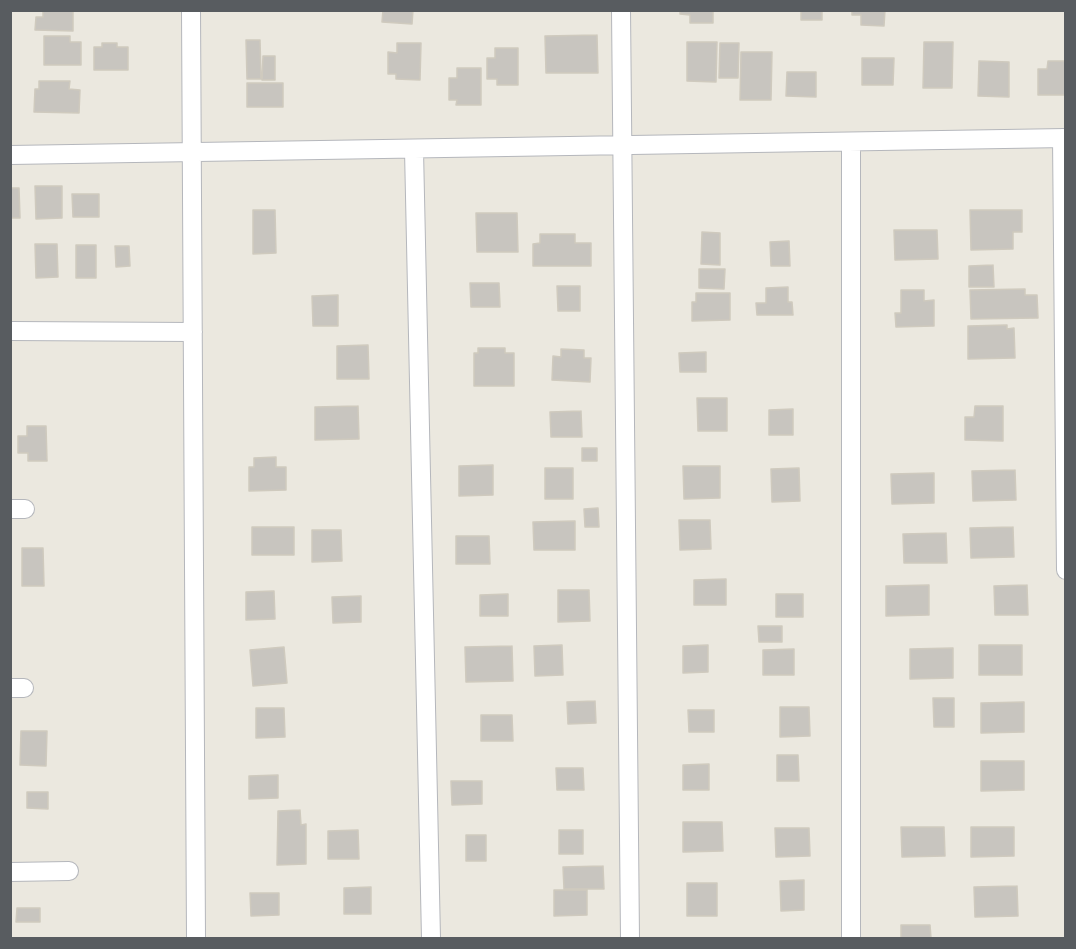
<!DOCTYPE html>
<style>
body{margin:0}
#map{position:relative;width:1076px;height:949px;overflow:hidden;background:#ebe8df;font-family:Helvetica,sans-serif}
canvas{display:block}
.frame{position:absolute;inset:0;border:12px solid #585c60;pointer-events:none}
</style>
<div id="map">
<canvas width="1076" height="949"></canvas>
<div class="frame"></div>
</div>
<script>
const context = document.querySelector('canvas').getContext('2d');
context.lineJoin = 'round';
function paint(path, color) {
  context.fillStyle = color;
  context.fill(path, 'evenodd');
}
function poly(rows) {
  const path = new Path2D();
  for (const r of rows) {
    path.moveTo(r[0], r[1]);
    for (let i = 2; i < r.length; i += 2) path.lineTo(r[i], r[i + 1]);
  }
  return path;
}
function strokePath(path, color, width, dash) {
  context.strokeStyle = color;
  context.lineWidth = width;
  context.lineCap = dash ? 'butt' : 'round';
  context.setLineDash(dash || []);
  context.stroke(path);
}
const building = poly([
 [43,10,73,10,73,31,35,30,36,17,43,17,43,10],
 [383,10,413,10,412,24,382,22,383,10],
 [680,10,713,10,713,23,690,23,690,15,680,14,680,10],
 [801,10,822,10,822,20,801,20,801,10],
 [852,10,885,10,884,26,861,25,861,15,852,15,852,10],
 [597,35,598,73,546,73,545,36,597,35],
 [44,36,70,36,70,42,81,42,81,65,44,65,44,36],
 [246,40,260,40,261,79,247,79,246,40],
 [687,42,717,42,716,82,687,81,687,42],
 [924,42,953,42,952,88,923,88,924,42],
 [102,43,117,43,117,47,128,47,128,70,94,70,94,47,102,47,102,43],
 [397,43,421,43,420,80,396,79,396,74,388,74,388,52,397,53,397,43],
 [720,43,739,43,738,78,719,78,720,43],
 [495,48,518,48,518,85,497,85,497,79,487,79,487,58,495,58,495,48],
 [741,52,772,52,771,100,740,100,741,52],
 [263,56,275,56,275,80,262,80,263,56],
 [862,58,894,58,893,85,862,85,862,58],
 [979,61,1009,62,1009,97,978,96,979,61],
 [1048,61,1066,61,1066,95,1038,95,1038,69,1047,69,1048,61],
 [457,68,481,68,481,105,456,105,457,100,449,100,449,78,457,78,457,68],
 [787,72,816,72,816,97,786,96,787,72],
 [39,81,70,81,69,89,80,90,79,113,34,112,35,89,39,89,39,81],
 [247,83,283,83,283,107,247,107,247,83],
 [35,186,62,186,62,218,36,219,35,186],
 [10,188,19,188,20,218,10,218,10,188],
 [72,194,99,194,99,217,73,217,72,194],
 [253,210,275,210,276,253,253,254,253,210],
 [970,210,1022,210,1022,232,1013,232,1013,249,971,250,970,210],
 [476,213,517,213,518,252,477,252,476,213],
 [894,230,937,230,938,259,895,260,894,230],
 [702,232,720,233,720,265,701,264,702,232],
 [540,234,575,234,575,243,591,243,591,266,533,266,533,244,540,243,540,234],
 [789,241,790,266,771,266,770,242,789,241],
 [35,244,57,244,58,277,36,278,35,244],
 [76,245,96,245,96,278,76,278,76,245],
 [115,246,129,246,130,266,116,267,115,246],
 [993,265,994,287,969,287,969,266,993,265],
 [699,269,725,269,724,289,699,288,699,269],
 [470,283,499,283,500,307,471,307,470,283],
 [557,286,580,286,580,311,558,311,557,286],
 [788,287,788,302,792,302,793,315,757,315,756,303,766,303,766,288,788,287],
 [1025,289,1025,295,1037,295,1038,318,971,319,970,290,1025,289],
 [901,290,924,290,924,301,934,300,934,326,896,327,895,313,901,313,901,290],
 [696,293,730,293,730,320,692,321,692,302,696,302,696,293],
 [338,295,338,326,313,326,312,296,338,295],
 [1007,325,1007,329,1014,328,1015,358,968,359,968,326,1007,325],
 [368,345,369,379,337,379,337,346,368,345],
 [478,348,505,348,505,353,514,353,514,386,474,386,474,353,478,353,478,348],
 [561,349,584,350,584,358,591,358,590,382,552,380,553,356,561,357,561,349],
 [706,352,706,372,680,372,679,353,706,352],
 [697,398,727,398,727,431,698,431,697,398],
 [358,406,359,439,315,440,315,407,358,406],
 [975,406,1003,406,1003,441,965,440,965,417,974,417,975,406],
 [793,409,793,435,769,435,769,410,793,409],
 [581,411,582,437,551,437,550,412,581,411],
 [27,426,46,426,47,461,28,461,28,453,18,453,18,436,27,436,27,426],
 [582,448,597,448,597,461,582,461,582,448],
 [276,457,276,467,286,467,286,490,249,491,249,467,254,467,254,458,276,457],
 [493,465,493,495,459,496,459,466,493,465],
 [683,466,720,466,720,498,684,499,683,466],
 [545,468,573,468,573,499,545,499,545,468],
 [799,468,800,501,772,502,771,469,799,468],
 [1015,470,1016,500,973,501,972,471,1015,470],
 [934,473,934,503,892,504,891,474,934,473],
 [598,508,599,527,585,527,584,509,598,508],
 [679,520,710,520,711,549,680,550,679,520],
 [575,521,575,550,534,550,533,522,575,521],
 [252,527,294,527,294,555,252,555,252,527],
 [1013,527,1014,557,971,558,970,528,1013,527],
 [312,530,341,530,342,561,312,562,312,530],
 [946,533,947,563,904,563,903,534,946,533],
 [456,536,489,536,490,564,456,564,456,536],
 [22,548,43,548,44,586,22,586,22,548],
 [726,579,726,605,694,605,694,580,726,579],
 [929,585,929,615,886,616,886,586,929,585],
 [1027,585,1028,615,995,615,994,586,1027,585],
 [558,590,589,590,590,621,558,622,558,590],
 [274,591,275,619,246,620,246,592,274,591],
 [508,594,508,616,480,616,480,595,508,594],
 [776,594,803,594,803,617,776,617,776,594],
 [361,596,361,622,333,623,332,597,361,596],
 [758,626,782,626,782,642,759,642,758,626],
 [562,645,563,675,535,676,534,646,562,645],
 [708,645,708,672,683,673,683,646,708,645],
 [979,645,1022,645,1022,675,979,675,979,645],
 [512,646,513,681,466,682,465,647,512,646],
 [284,647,287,683,253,686,250,650,284,647],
 [953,648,953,678,910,679,910,649,953,648],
 [794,649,794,675,763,675,763,650,794,649],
 [933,698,954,698,954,727,934,727,933,698],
 [595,701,596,723,568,724,567,702,595,701],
 [1024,702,1024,732,981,733,981,703,1024,702],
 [780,707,809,707,810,736,780,737,780,707],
 [256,708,284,708,285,737,256,738,256,708],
 [688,710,714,710,714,732,689,732,688,710],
 [481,715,512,715,513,741,481,741,481,715],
 [21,731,47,731,46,766,20,765,21,731],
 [777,755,798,755,799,781,777,781,777,755],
 [981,761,1024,761,1024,790,981,791,981,761],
 [709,764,709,790,683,790,683,765,709,764],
 [556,768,583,768,584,790,557,790,556,768],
 [278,775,278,798,249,799,249,776,278,775],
 [451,781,482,781,482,804,452,805,451,781],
 [27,792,48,792,48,809,27,808,27,792],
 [300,810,301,825,306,824,306,864,277,865,278,811,300,810],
 [683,822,722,822,723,851,683,852,683,822],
 [901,827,944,827,945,856,902,857,901,827],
 [971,827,1014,827,1014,856,971,857,971,827],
 [775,828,809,828,810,856,776,857,775,828],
 [358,830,359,859,328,859,328,831,358,830],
 [559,830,583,830,583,854,559,854,559,830],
 [466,835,486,835,486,861,466,861,466,835],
 [603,866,604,889,564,889,563,867,603,866],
 [804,880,804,910,781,911,780,881,804,880],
 [687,883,717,883,717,916,687,916,687,883],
 [1017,886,1018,916,975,917,974,887,1017,886],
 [371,887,371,914,344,914,344,888,371,887],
 [554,890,587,890,587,915,554,916,554,890],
 [250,893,279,893,279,915,251,916,250,893],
 [17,908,40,908,40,922,16,922,17,908],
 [901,925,930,925,931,938,901,938,901,925]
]);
paint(building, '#c8c5bf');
strokePath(building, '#cfcabe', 1.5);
const minor = poly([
 [191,10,196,938],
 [621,10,630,938],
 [1062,138,1066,570],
 [851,142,851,938],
 [414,150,431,938],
 [10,155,1066,138],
 [10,331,193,332],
 [10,509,25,509],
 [10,688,24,688],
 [10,872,69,871]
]);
strokePath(minor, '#b5b7bc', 20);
strokePath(minor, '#fff', 18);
</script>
